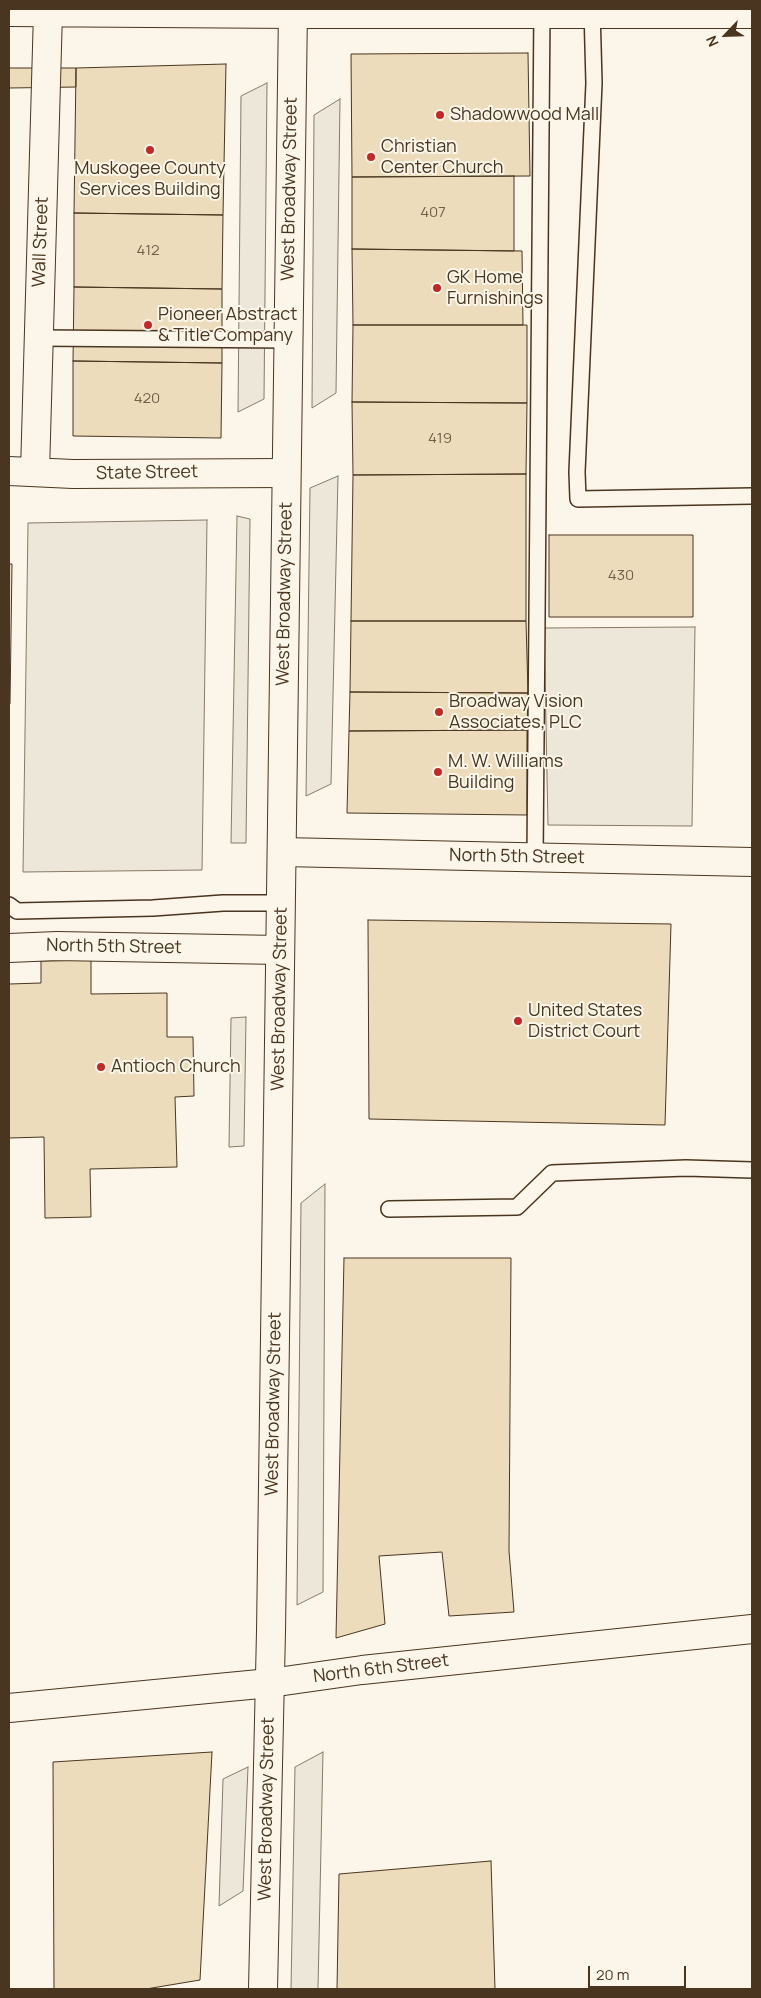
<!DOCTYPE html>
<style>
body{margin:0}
#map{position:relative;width:761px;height:1998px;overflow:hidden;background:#fbf6e9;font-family:Manrope,sans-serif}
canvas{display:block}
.frame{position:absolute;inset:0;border:10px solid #4a3520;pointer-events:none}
.north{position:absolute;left:701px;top:10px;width:50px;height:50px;-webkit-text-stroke:4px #fbf6e9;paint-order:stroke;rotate:246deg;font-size:14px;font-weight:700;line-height:20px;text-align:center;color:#4a3520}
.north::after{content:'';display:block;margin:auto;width:18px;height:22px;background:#4a3520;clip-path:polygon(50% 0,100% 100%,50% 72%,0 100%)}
.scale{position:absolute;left:588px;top:1966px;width:98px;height:22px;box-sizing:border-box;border:2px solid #4a3520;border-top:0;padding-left:6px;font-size:15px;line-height:18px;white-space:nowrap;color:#4a3520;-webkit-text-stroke:4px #fbf6e9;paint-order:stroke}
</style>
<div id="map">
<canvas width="761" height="1998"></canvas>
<div class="frame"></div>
<div class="north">N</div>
<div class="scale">20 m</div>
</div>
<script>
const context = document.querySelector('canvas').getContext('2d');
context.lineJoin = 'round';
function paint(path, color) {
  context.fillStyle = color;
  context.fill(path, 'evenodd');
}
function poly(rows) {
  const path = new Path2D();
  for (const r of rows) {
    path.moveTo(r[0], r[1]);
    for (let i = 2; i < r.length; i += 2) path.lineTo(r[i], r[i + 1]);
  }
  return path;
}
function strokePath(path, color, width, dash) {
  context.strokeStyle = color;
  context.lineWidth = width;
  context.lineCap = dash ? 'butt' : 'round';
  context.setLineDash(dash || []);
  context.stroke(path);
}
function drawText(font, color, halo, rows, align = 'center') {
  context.font = font + ' Manrope,sans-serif';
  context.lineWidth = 4;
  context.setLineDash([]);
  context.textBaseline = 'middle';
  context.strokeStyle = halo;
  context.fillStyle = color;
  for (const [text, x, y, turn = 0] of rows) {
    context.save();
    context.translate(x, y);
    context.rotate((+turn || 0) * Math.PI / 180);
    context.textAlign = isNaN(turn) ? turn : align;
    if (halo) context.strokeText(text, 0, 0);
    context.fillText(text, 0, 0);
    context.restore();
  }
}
const parking = poly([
 [267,83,264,399,238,412,241,96,267,83],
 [340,99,336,393,312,408,314,115,340,99],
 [338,476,331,784,306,796,310,488,338,476],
 [237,516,250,519,246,843,231,843,237,516],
 [207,520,202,870,23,872,28,523,207,520],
 [695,627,692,826,548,825,544,628,695,627],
 [246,1017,244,1146,229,1147,231,1018,246,1017],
 [325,1184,323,1592,297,1605,301,1203,325,1184],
 [323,1752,318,1989,291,1989,295,1767,323,1752],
 [248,1767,243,1891,219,1906,223,1779,248,1767]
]);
paint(parking, '#ede7d9');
strokePath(parking, '#887966', 1);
const building = poly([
 [528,53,530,176,352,177,351,54,528,53],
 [226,64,223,215,74,213,76,68,226,64],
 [9,68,76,68,76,87,9,88,9,68],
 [514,176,514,251,352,249,352,177,514,176],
 [74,213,223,215,222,289,74,287,74,213],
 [352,249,522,251,523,325,353,325,352,249],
 [74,287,222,289,222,363,73,361,74,287],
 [353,325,527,325,527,403,352,402,353,325],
 [73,361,222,363,221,438,73,436,73,361],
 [352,402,527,403,526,474,353,475,352,402],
 [526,474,526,621,351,621,353,475,526,474],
 [549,535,693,535,693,617,549,617,549,535],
 [9,564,12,564,10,704,9,704,9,564],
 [351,621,526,621,528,693,350,692,351,621],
 [350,692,528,693,527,730,349,731,350,692],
 [527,730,527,815,347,813,349,731,527,730],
 [368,920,671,924,665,1125,369,1119,368,920],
 [91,960,91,994,167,993,167,1037,193,1037,194,1096,175,1097,177,1167,90,1169,91,1217,45,1218,44,1137,9,1138,9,984,41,983,41,961,91,960],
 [344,1258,511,1258,509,1551,514,1612,449,1616,442,1552,379,1556,385,1624,336,1638,344,1258],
 [212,1752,200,1980,146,1989,54,1989,53,1762,212,1752],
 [491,1861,495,1989,337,1989,339,1874,491,1861]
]);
paint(building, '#ecdcbc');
strokePath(building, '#4a3520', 1);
const lane = poly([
 [592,9,594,83,577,472,578,499,752,496],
 [39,338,288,340],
 [535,857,542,9],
 [9,905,17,911,153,908,223,903,281,903],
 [389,1209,517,1207,552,1173,686,1168,752,1170]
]);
const street = poly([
 [9,12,293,14,752,14],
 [9,471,73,474,286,473],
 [35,472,48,12],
 [282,852,752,862],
 [9,948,57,946,280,950],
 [9,1708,270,1683,362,1670,752,1629]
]);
const secondary = poly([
 [263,1989,271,1631,293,9]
]);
strokePath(lane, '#4a3520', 18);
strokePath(street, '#4a3520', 30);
strokePath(secondary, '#4a3520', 30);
strokePath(lane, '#fbf6e9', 15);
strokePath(street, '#fbf6e9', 28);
strokePath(secondary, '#fbf6e9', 28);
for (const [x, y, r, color] of [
 [440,115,5,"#c62828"],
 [150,150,5,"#c62828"],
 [371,157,5,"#c62828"],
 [437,288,5,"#c62828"],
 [148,325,5,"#c62828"],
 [439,712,5,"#c62828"],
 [438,772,5,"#c62828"],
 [518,1021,5,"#c62828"],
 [101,1067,5,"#c62828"]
]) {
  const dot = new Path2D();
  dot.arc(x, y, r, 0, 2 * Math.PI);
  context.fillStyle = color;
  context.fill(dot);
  strokePath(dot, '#fbf6e9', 2);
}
drawText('15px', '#725f47', null, [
 ["407",433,213],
 ["412",148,251],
 ["420",147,399],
 ["419",440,439],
 ["430",621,576]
]);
drawText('18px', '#4a3520', '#fbf6e9', [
 ["Shadowwood Mall",450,115],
 ["Christian",381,147],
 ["Center Church",381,168],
 ["Muskogee County",150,169,"center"],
 ["Services Building",150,190,"center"],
 ["GK Home",447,278],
 ["Furnishings",447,299],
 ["Pioneer Abstract",158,315],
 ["& Title Company",158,336],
 ["Broadway Vision",449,702],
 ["Associates, PLC",449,723],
 ["M. W. Williams",448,762],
 ["Building",448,783],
 ["United States",528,1011],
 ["District Court",528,1032],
 ["Antioch Church",111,1067]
], 'left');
drawText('18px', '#4a3520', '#fbf6e9', [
 ["West Broadway Street",290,189,-89],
 ["Wall Street",41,242,-88],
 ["State Street",147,473,-1],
 ["West Broadway Street",285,594,-89],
 ["North 5th Street",517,857,1],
 ["North 5th Street",114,947,1],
 ["West Broadway Street",280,999,-89],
 ["West Broadway Street",274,1404,-89],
 ["North 6th Street",381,1669,-7],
 ["West Broadway Street",267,1809,-89]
]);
</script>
